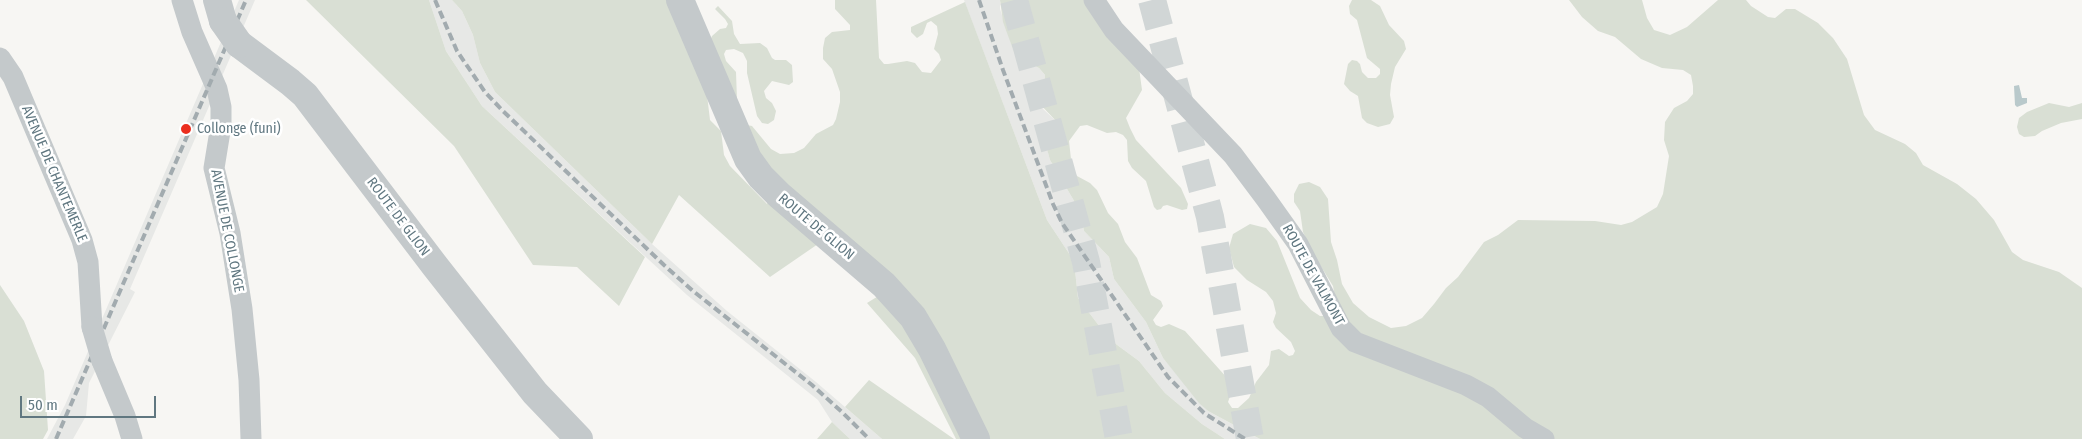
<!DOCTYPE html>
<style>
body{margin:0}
#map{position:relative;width:2082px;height:439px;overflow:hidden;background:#f7f6f3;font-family:"Fira Sans Condensed",sans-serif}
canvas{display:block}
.scale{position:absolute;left:20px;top:396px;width:136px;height:22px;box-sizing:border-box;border:2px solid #607780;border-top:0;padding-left:6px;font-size:15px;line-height:18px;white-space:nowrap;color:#607780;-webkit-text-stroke:4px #fff;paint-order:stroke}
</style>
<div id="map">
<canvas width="2082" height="439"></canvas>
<div class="scale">50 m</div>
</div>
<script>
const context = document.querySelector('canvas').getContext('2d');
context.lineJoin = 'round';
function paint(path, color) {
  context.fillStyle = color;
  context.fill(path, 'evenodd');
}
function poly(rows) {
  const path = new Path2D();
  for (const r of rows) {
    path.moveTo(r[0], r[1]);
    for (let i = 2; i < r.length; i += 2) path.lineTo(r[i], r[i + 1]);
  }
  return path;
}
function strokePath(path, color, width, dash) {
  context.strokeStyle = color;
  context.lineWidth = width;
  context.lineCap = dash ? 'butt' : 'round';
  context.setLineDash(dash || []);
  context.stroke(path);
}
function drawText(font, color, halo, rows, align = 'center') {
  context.font = font + ' "Fira Sans Condensed",sans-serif';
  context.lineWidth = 5;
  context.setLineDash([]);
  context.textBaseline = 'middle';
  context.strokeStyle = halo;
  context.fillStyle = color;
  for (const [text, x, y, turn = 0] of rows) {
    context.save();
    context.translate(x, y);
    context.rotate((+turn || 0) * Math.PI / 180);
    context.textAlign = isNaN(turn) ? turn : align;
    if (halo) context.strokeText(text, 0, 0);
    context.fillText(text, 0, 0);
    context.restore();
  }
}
paint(poly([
 [239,0,255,0,130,289,135,292,89,383,86,416,73,439,47,439,65,405],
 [429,0,452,0,462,11,473,35,480,63,495,92,652,244,727,311,816,382,882,439,850,439,832,422,818,400,687,295,482,106,446,51],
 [964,0,1000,0,1000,9,1014,52,1020,58,1039,68,1045,75,1044,88,1038,99,1042,108,1057,122,1055,129,1045,140,1050,160,1080,211,1084,231,1109,257,1114,279,1146,322,1163,358,1208,411,1260,439,1225,439,1202,424,1165,393,1139,361,1109,339,1078,298,1074,261,1047,220]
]), '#e7e8e6');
paint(poly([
 [306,0,429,0,446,51,482,106,645,257,619,306,577,267,533,265,454,146],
 [452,0,678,0,707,95,710,120,721,131,724,155,730,166,767,204,772,184,747,125,752,126,771,149,780,154,794,153,804,148,816,134,833,125,836,119,840,102,840,92,832,69,823,59,823,48,825,38,832,32,850,30,850,25,835,9,835,0,876,0,879,58,884,64,888,64,907,61,915,63,922,72,931,73,941,60,939,54,934,49,938,34,937,26,931,21,927,23,923,34,917,38,911,32,911,27,965,2,1047,220,1074,261,1078,298,1109,339,1139,361,1165,393,1202,424,1225,439,956,439,915,358,867,303,880,295,818,244,770,277,679,195,652,244,495,92,480,63,473,35,462,11],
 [1000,0,1097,0,1139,68,1142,90,1126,118,1130,128,1136,140,1181,188,1188,204,1187,209,1182,210,1167,205,1163,206,1161,209,1157,210,1154,207,1146,181,1132,168,1128,161,1127,140,1123,135,1116,132,1107,133,1087,125,1080,126,1069,141,1072,168,1077,176,1090,183,1097,190,1108,213,1118,224,1125,242,1137,258,1151,295,1161,301,1163,306,1153,320,1156,325,1161,327,1169,324,1185,331,1228,379,1233,388,1228,402,1232,408,1238,408,1249,398,1256,382,1269,365,1271,351,1279,349,1289,356,1293,355,1295,351,1291,342,1276,328,1273,322,1276,313,1273,301,1266,292,1247,280,1234,267,1229,248,1233,234,1250,224,1266,228,1277,241,1300,298,1311,310,1320,316,1326,316,1335,297,1333,286,1312,252,1303,232,1300,211,1294,202,1294,194,1299,184,1309,182,1320,187,1328,199,1331,242,1337,260,1342,284,1353,303,1369,317,1391,328,1406,326,1422,318,1434,304,1446,288,1458,277,1484,242,1498,235,1518,220,1595,221,1621,225,1632,222,1657,207,1663,194,1669,156,1664,140,1665,122,1674,108,1687,101,1693,94,1693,86,1691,75,1683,70,1662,68,1641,59,1615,37,1598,31,1582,17,1569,0,1642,0,1647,18,1654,30,1670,35,1687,27,1718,0,1746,0,1751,6,1768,17,1775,18,1786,9,1795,9,1818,23,1833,38,1847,59,1864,115,1875,130,1905,144,1916,153,1923,165,1957,184,1976,199,1994,220,2012,252,2023,260,2059,272,2082,288,2082,439,1260,439,1208,411,1199,403,1163,358,1146,322,1114,279,1109,257,1084,231,1080,211,1050,160,1047,149,1047,136,1055,129,1057,122,1038,102,1044,88,1045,75,1039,68,1020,58,1014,52,1003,22],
 [1352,0,1371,0,1380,6,1389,25,1404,41,1406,49,1395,67,1391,84,1390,95,1394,117,1390,124,1378,127,1367,123,1362,118,1358,96,1350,91,1344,84,1348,64,1352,60,1357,61,1360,64,1362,72,1368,78,1376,78,1380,74,1380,69,1367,58,1357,20,1350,14,1349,6],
 [718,6,732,21,734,34,740,44,760,43,767,48,772,58,775,60,786,60,792,65,793,82,789,85,772,81,764,91,766,98,772,103,776,111,774,120,768,124,762,123,757,116,747,73,747,61,743,53,734,49,726,50,724,54,726,61,736,72,737,100,709,43,712,36,720,29,726,28,728,24,725,19,715,9],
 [2049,103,2069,107,2082,103,2082,119,2061,123,2042,131,2035,136,2024,137,2019,134,2017,127,2019,118,2027,112],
 [0,285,24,321,44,371,48,430,43,439,0,439],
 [869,380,954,439,882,439,845,407],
 [832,422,850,439,817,439]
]), '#d9dfd4');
paint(poly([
 [2019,85,2022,98,2027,98,2027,103,2017,107,2015,105,2014,86]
]), '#b9c9cb');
strokePath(poly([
 [1014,0,1086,262,1119,439],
 [1152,0,1210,217,1250,439]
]), '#d1d6d6', 28, [28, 14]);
strokePath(poly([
 [182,0,192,32,217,89,221,107,221,125,214,168,230,233,242,309,249,380,251,439],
 [1094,0,1114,30,1233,155,1266,199,1298,244,1341,328,1355,342,1466,385,1488,397,1525,428,1544,439],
 [0,58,13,77,82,240,88,262,92,327],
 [102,361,125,416,132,439]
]), '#c4c9cb', 21);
strokePath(poly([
 [217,0,223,21],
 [680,0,748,159,761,177,779,195,884,285,913,317,932,349,976,439],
 [239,44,290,82,305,95,435,266,535,393,579,439]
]), '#c4c9cb', 28);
strokePath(poly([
 [435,0,457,51,485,92,503,111,664,265,693,291,812,385,842,412,869,439],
 [979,0,1003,70,1053,204,1062,223,1168,377,1204,413,1245,439],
 [56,439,246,0]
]), '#a2abaf', 4, [8, 4]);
strokePath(poly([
 [92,327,102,361]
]), '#c4c9cb', 21);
strokePath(poly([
 [223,21,239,44]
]), '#c4c9cb', 28);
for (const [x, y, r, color] of [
 [186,129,6,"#eb2e1e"]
]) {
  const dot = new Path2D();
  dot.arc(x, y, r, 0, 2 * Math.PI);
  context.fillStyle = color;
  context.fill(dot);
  strokePath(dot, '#fff', 2);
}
drawText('14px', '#607780', '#fff', [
 ["Collonge (funi)",197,129]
], 'left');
drawText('14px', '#607780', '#fff', [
 ["AVENUE DE CHANTEMERLE",54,174,67],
 ["ROUTE DE GLION",398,217,53],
 ["ROUTE DE GLION",816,227,40],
 ["AVENUE DE COLLONGE",227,231,79],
 ["ROUTE DE VALMONT",1313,275,61]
]);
</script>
